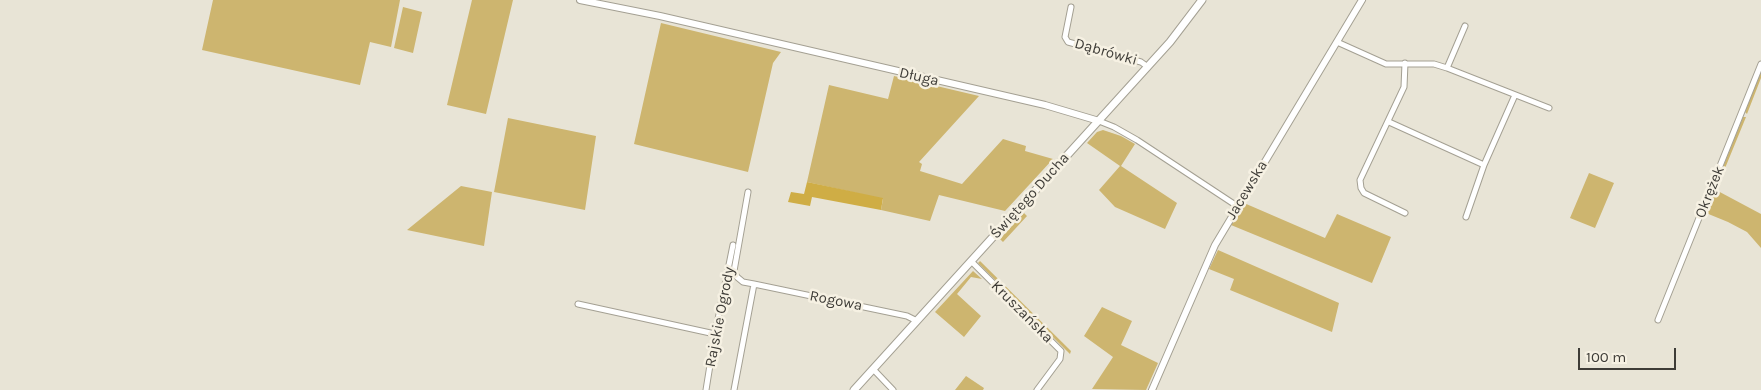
<!DOCTYPE html>
<meta charset="utf-8">
<style>
body{margin:0}
#map{position:relative;width:1761px;height:390px;overflow:hidden;background:#e8e4d6;font-family:Karla,sans-serif}
canvas{display:block}
.scale{position:absolute;left:1578px;top:348px;width:98px;height:22px;box-sizing:border-box;border:2px solid #3e3c37;border-top:0;padding-left:6px;font-size:15px;line-height:18px;white-space:nowrap;color:#3e3c37;-webkit-text-stroke:4px #f6f1e3;paint-order:stroke}
</style>
<div id="map">
<canvas width="1761" height="390"></canvas>
<div class="scale">100 m</div>
</div>
<script>
const context = document.querySelector('canvas').getContext('2d');
context.lineJoin = 'round';
function paint(path, color) {
  context.fillStyle = color;
  context.fill(path, 'evenodd');
}
function poly(rows) {
  const path = new Path2D();
  for (const r of rows) {
    path.moveTo(r[0], r[1]);
    for (let i = 2; i < r.length; i += 2) path.lineTo(r[i], r[i + 1]);
  }
  return path;
}
function strokePath(path, color, width, dash) {
  context.strokeStyle = color;
  context.lineWidth = width;
  context.lineCap = dash ? 'butt' : 'round';
  context.setLineDash(dash || []);
  context.stroke(path);
}
function drawText(font, color, halo, rows, align = 'center') {
  context.font = font + ' Karla,sans-serif';
  context.lineWidth = 5;
  context.setLineDash([]);
  context.textBaseline = 'middle';
  context.strokeStyle = halo;
  context.fillStyle = color;
  for (const [text, x, y, turn = 0] of rows) {
    context.save();
    context.translate(x, y);
    context.rotate((+turn || 0) * Math.PI / 180);
    context.textAlign = isNaN(turn) ? turn : align;
    if (halo) context.strokeText(text, 0, 0);
    context.fillText(text, 0, 0);
    context.restore();
  }
}
paint(poly([
 [213,0,400,0,391,47,370,42,360,85,202,50],
 [472,0,513,0,486,114,447,105],
 [403,7,422,12,413,53,394,48],
 [661,23,781,52,773,63,748,172,634,144],
 [1761,72,1761,78,1747,114,1745,112],
 [894,76,979,96,919,162,922,164,920,171,962,184,1003,139,1026,146,1025,151,1053,159,1005,211,939,195,930,221,881,210,883,199,807,182,829,85,888,99],
 [1743,117,1746,117,1721,178,1719,177],
 [508,118,596,136,585,210,494,192],
 [1103,130,1121,136,1135,144,1121,166,1177,203,1165,229,1115,207,1099,190,1120,166,1087,143,1097,132],
 [1589,173,1614,183,1595,228,1570,218],
 [461,186,492,192,484,246,407,230],
 [1716,190,1761,214,1761,248,1747,232,1728,222,1706,213],
 [1244,203,1325,238,1337,214,1391,237,1372,283,1231,225],
 [1024,213,1027,216,1003,242,1000,239],
 [1218,250,1339,303,1332,332,1230,290,1234,279,1209,269],
 [980,261,1071,351,1070,354,978,263],
 [973,271,982,279,971,277,957,294,981,316,964,337,935,312],
 [1102,307,1132,321,1121,345,1158,363,1146,390,1092,389,1113,357,1084,336],
 [966,376,984,388,983,390,955,390]
]), '#cdb56f');
paint(poly([
 [807,182,883,198,881,210,812,197,810,206,788,202,791,192,804,194]
]), '#cfad45');
const minor = poly([
 [1071,7,1065,37,1068,42,1141,62,1148,67],
 [1337,42,1386,64,1434,64,1447,68,1549,108],
 [1405,63,1404,87,1360,180,1361,188,1364,193,1405,213],
 [1447,68,1465,26],
 [1099,121,1114,127,1137,140,1237,206],
 [1389,122,1484,165,1515,95],
 [748,192,734,271,737,277,743,282,754,284],
 [1466,217,1484,165],
 [971,261,1061,351,1060,359,1037,390],
 [578,304,715,334],
 [1658,320,1761,64],
 [873,369,893,390],
 [706,390,715,334,733,245],
 [734,390,754,284,907,316,917,321]
]);
const tertiary = poly([
 [580,0,660,16,1045,105,1099,121],
 [1152,390,1215,245,1362,0]
]);
const secondary = poly([
 [854,390,1170,42,1202,0]
]);
strokePath(minor, '#a4a093', 7);
strokePath(tertiary, '#a4a093', 8);
strokePath(secondary, '#a4a093', 9);
strokePath(minor, '#fff', 5);
strokePath(tertiary, '#fff', 6);
strokePath(secondary, '#fff', 7);
drawText('15px', '#3e3c37', '#f6f1e3', [
 ["Dąbrówki",1106,52,16],
 ["Długa",919,77,13],
 ["Jacewska",1247,190,-59],
 ["Okrężek",1710,192,-68],
 ["Świętego Ducha",1030,196,-48],
 ["Rogowa",836,301,11],
 ["Kruszańska",1022,312,45],
 ["Rajskie Ogrody",720,317,-79]
]);
</script>
